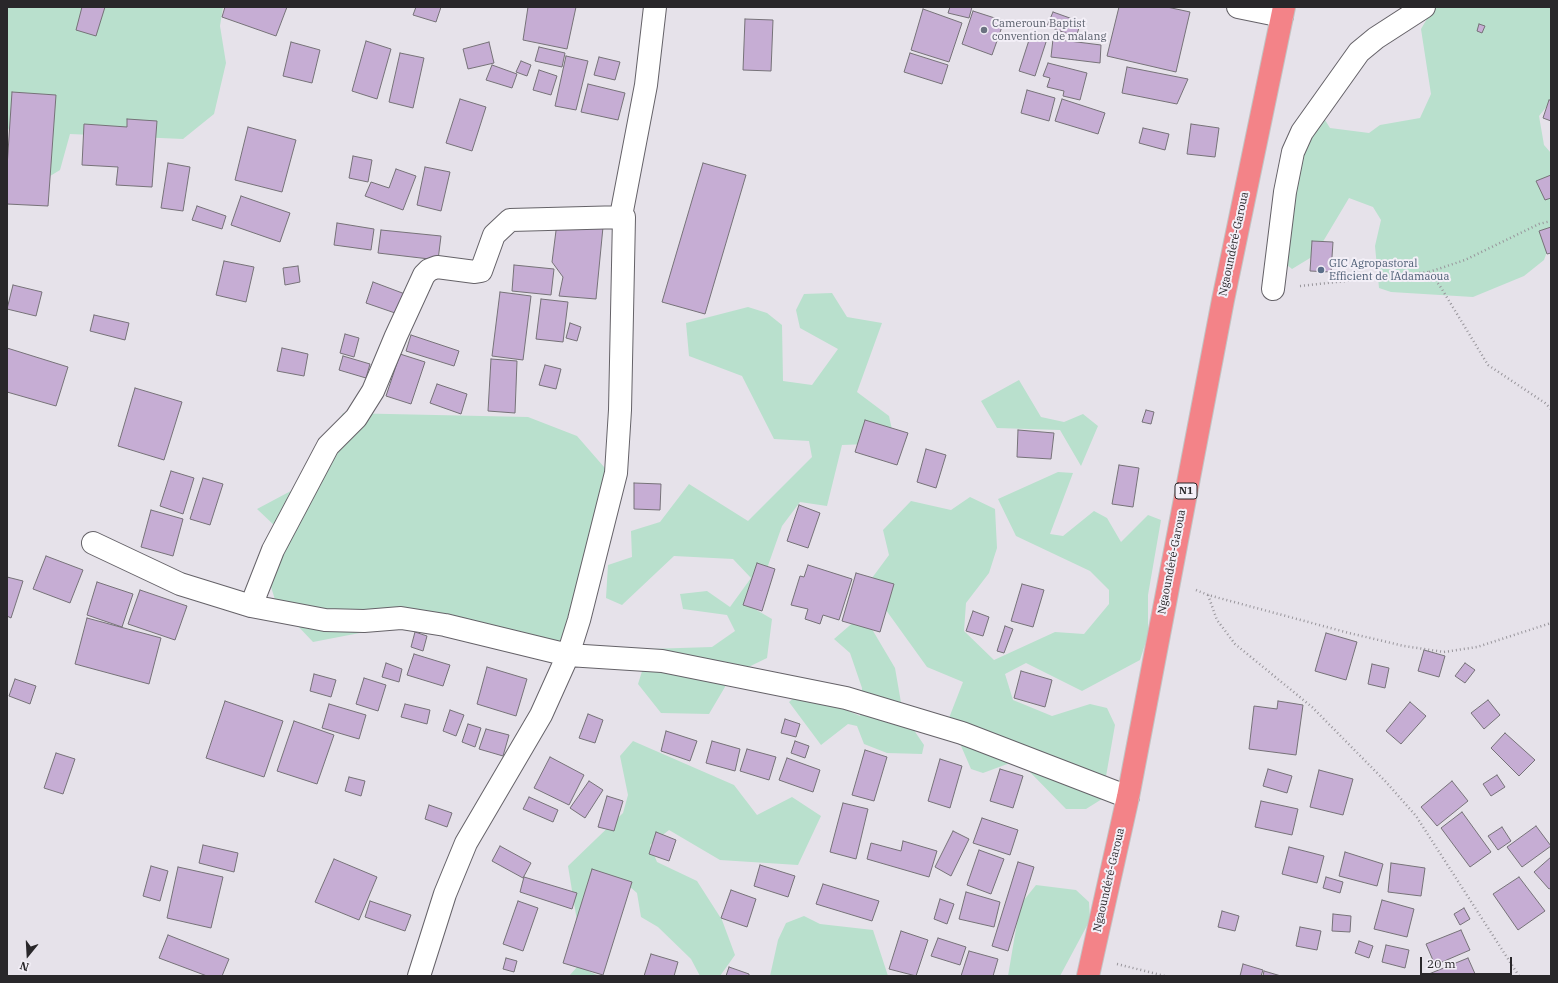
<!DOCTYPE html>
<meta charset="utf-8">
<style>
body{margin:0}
#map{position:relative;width:1558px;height:983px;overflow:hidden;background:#e6e2ea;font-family:"IBM Plex Serif",serif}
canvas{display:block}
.frame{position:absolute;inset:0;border:8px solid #29272a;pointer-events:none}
.north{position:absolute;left:8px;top:935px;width:40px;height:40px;-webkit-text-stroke:3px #f3eff7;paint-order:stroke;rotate:198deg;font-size:11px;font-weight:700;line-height:16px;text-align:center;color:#29272a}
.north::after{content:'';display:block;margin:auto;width:14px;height:18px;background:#29272a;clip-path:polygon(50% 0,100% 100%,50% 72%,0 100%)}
.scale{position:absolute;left:1420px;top:957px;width:92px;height:18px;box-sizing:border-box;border:2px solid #29272a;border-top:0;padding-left:5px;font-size:12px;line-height:14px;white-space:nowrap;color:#29272a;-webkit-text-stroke:3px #f3eff7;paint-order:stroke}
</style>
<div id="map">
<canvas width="1558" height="983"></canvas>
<div class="frame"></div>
<div class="north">N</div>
<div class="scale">20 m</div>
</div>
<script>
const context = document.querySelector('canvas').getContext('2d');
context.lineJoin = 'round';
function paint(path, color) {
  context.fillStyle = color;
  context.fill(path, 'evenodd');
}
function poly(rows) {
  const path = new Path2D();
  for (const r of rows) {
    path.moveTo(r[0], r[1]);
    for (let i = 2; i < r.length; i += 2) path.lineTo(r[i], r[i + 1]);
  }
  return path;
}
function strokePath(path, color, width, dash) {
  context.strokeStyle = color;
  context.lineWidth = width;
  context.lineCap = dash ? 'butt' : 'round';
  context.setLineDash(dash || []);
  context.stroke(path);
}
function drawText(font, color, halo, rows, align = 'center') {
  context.font = font + ' "IBM Plex Serif",serif';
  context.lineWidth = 4;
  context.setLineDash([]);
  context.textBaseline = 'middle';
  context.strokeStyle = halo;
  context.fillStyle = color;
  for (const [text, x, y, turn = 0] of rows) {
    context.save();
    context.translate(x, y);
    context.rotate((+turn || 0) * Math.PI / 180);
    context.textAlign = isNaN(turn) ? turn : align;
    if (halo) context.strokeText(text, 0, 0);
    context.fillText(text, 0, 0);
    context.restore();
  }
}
paint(poly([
 [7,7,223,7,220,26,226,63,214,114,183,139,70,134,60,170,37,184,30,175,7,126],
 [1434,7,1551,7,1551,105,1548,105,1539,116,1544,145,1551,153,1551,241,1544,260,1524,276,1473,297,1391,292,1379,288,1375,246,1381,220,1373,207,1349,198,1315,255,1292,269,1282,261,1294,170,1320,112,1330,128,1369,133,1380,125,1420,118,1431,94,1421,29],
 [832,293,847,317,882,323,857,392,889,416,895,443,842,445,827,506,800,502,782,526,753,608,772,619,767,658,732,675,709,714,661,713,638,684,649,649,712,647,735,631,727,615,683,609,680,594,707,591,730,607,751,578,733,559,674,556,622,605,606,598,608,565,632,557,631,531,660,522,689,484,748,521,812,457,809,441,774,439,742,376,689,356,686,323,748,307,767,313,782,325,783,381,812,385,838,349,800,328,796,310,804,294],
 [1019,380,1041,417,1064,422,1083,414,1098,426,1081,466,1060,430,997,428,981,401],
 [343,413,528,417,577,436,611,475,580,658,396,626,313,642,276,603,268,577,284,553,276,527,257,509,304,484],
 [1058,472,1073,473,1050,534,1063,536,1094,511,1107,518,1121,542,1148,515,1161,520,1148,595,1148,635,1140,660,1082,691,1026,663,1005,674,1013,700,1052,716,1090,704,1107,708,1115,725,1102,799,1086,809,1066,809,1027,769,1010,763,983,773,971,769,949,718,963,682,927,667,873,592,872,578,889,555,883,530,911,501,951,510,970,497,995,509,997,548,989,573,966,603,964,631,994,660,1055,632,1084,634,1109,604,1109,590,1090,571,1016,536,998,499],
 [863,614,895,668,903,714,924,745,922,754,887,753,864,744,857,726,848,724,821,745,789,702,802,691,860,716,862,688,850,653,834,639],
 [633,741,734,785,757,815,792,797,821,816,798,865,720,860,669,830,650,845,657,862,697,881,722,920,735,955,720,976,700,976,691,959,658,927,641,917,637,893,622,880,577,921,568,866,623,813,628,795,620,756],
 [1036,885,1076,890,1089,902,1090,920,1060,976,1008,976,1020,905],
 [804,916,820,924,873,930,888,976,770,976,778,940,786,923],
 [578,966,599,976,569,976]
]), '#b9e0cd');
const building = poly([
 [82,7,105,7,96,36,76,30,82,7],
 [225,7,287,7,276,36,222,17,225,7],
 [416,7,441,7,436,22,413,15,416,7],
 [528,7,576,7,567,49,523,40,528,7],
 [950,7,972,7,969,18,948,13,950,7],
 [1119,7,1167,7,1190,12,1176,72,1107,56,1119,7],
 [923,9,962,23,949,62,911,50,923,9],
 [973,11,1004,21,992,55,962,44,973,11],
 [1053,12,1081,22,1076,37,1047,26,1053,12],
 [745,19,773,20,771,71,743,70,745,19],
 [1479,24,1485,26,1482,33,1477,31,1479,24],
 [1031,34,1047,39,1035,76,1019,71,1031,34],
 [1053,39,1101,45,1100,63,1051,57,1053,39],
 [366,41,391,49,377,99,352,91,366,41],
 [291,42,320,50,312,83,283,76,291,42],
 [489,42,494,63,468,69,463,49,489,42],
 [539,47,565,53,562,67,535,61,539,47],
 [400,53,424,58,413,108,389,102,400,53],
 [910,53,948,65,942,84,904,72,910,53],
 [566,56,588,61,576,110,555,106,566,56],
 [599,57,620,62,615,80,594,75,599,57],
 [521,61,531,65,527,76,516,72,521,61],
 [1048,63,1087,73,1080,100,1063,96,1064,91,1047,87,1050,78,1043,76,1048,63],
 [492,65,517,74,512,88,486,80,492,65],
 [1127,67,1188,79,1177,104,1122,93,1127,67],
 [539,70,557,76,551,95,533,90,539,70],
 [588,84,625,93,618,120,581,112,588,84],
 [1027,90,1055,98,1049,121,1021,113,1027,90],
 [12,92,56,95,48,206,7,204,7,167,12,92],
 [460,99,486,107,472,151,446,143,460,99],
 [1062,99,1105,113,1098,134,1055,121,1062,99],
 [1549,100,1551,100,1551,121,1543,118,1549,100],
 [127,119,157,121,152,187,116,185,118,167,82,165,84,124,127,127,127,119],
 [1191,124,1219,128,1215,157,1187,154,1191,124],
 [248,127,296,140,282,192,235,180,248,127],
 [1143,128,1169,134,1165,150,1139,143,1143,128],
 [353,156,372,160,368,182,349,178,353,156],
 [168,163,190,167,183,211,161,208,168,163],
 [703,163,746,175,705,314,662,302,703,163],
 [425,167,450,172,441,211,417,205,425,167],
 [396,169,416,176,403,210,365,196,371,182,389,188,396,169],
 [1551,175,1551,198,1545,200,1536,181,1551,175],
 [241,196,290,213,280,242,231,225,241,196],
 [197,206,226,216,222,229,192,220,197,206],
 [337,223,374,229,371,250,334,245,337,223],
 [557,223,603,227,596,299,559,296,563,277,552,262,557,223],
 [1551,227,1551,253,1547,254,1539,231,1551,227],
 [381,230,441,236,438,260,378,253,381,230],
 [1312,241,1333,242,1331,272,1310,271,1312,241],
 [224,261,254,267,246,302,216,295,224,261],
 [514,265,554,269,551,295,512,291,514,265],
 [298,266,300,282,285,285,283,268,298,266],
 [373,282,405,294,398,314,366,303,373,282],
 [13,285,42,292,36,316,7,309,13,285],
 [500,292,531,296,523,360,492,356,500,292],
 [541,299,568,302,563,342,536,339,541,299],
 [94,315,129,323,125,340,90,331,94,315],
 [570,323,581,327,577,341,566,338,570,323],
 [345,334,359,338,354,357,340,353,345,334],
 [411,335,459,351,454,366,406,351,411,335],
 [7,348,68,367,56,406,7,392,7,348],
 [282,348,308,354,304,376,277,371,282,348],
 [400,354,425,362,411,404,386,396,400,354],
 [343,356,370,364,366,378,339,370,343,356],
 [491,359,517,361,515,413,488,411,491,359],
 [545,365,561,369,556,389,539,385,545,365],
 [437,384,467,394,461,414,430,403,437,384],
 [135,388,182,402,164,460,118,446,135,388],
 [1146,410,1154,412,1151,424,1142,422,1146,410],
 [865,420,908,433,897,465,855,452,865,420],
 [1018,430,1054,433,1051,459,1017,457,1018,430],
 [926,449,946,455,936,488,917,482,926,449],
 [1119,465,1139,468,1133,507,1112,504,1119,465],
 [171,471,194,478,183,514,160,506,171,471],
 [203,478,223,484,210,525,190,519,203,478],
 [634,483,661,484,660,510,634,509,634,483],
 [799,505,820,513,808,548,787,541,799,505],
 [151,510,183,519,173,556,141,547,151,510],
 [46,556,83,570,70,603,33,589,46,556],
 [757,563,775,569,762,611,743,605,757,563],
 [808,565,852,579,839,620,823,615,820,624,805,619,808,609,791,605,800,576,804,577,808,565],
 [856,573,894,584,880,632,842,621,856,573],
 [7,577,23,581,11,618,7,616,7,577],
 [97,582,133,594,122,627,87,615,97,582],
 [1022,584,1044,590,1033,627,1011,621,1022,584],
 [140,590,187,606,175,640,128,624,140,590],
 [973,611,989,617,983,636,966,631,973,611],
 [87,618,161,638,149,684,75,664,87,618],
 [1005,626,1013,629,1004,653,997,651,1005,626],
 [415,632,427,636,423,651,411,647,415,632],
 [1326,633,1357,642,1346,680,1315,671,1326,633],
 [1424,650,1445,656,1439,677,1418,671,1424,650],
 [414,654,450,665,443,686,407,675,414,654],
 [386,663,402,669,399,682,382,677,386,663],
 [1465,663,1475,670,1465,683,1455,676,1465,663],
 [1372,664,1389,668,1385,688,1368,684,1372,664],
 [487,667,527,679,516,716,477,704,487,667],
 [1021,671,1052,680,1045,707,1014,698,1021,671],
 [314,674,336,680,331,697,310,691,314,674],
 [364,678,386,685,378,711,356,704,364,678],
 [15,679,36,686,30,704,9,696,15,679],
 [1488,700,1500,715,1484,729,1471,713,1488,700],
 [225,701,283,721,264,777,206,758,225,701],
 [1278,701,1303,705,1296,755,1249,749,1254,706,1277,709,1278,701],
 [1410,702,1426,716,1401,744,1386,731,1410,702],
 [329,704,366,715,359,739,322,728,329,704],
 [405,704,430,710,427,724,401,717,405,704],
 [450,710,464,715,456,736,443,731,450,710],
 [588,714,603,720,595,743,579,738,588,714],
 [785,719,800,724,796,737,781,733,785,719],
 [294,721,334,735,317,784,277,771,294,721],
 [468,724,481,728,475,747,462,742,468,724],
 [486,729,509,735,503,756,479,749,486,729],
 [666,731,697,741,690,761,661,751,666,731],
 [1505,733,1535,760,1519,776,1491,748,1505,733],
 [712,741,740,749,735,771,706,763,712,741],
 [795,741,809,746,805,758,791,753,795,741],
 [747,749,776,757,769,780,740,771,747,749],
 [865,750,887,757,874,801,852,795,865,750],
 [56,753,75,759,63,794,44,788,56,753],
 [550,757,584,775,569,805,534,788,550,757],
 [787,758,820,770,813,792,779,780,787,758],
 [940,759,962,766,950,808,928,801,940,759],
 [1000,769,1023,776,1013,808,990,801,1000,769],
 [1268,769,1292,776,1287,793,1263,786,1268,769],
 [1319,770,1353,779,1343,815,1310,807,1319,770],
 [1497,775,1505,787,1491,796,1483,784,1497,775],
 [349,777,365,781,361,796,345,791,349,777],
 [589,781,603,790,585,818,570,808,589,781],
 [1452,781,1468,801,1437,826,1421,807,1452,781],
 [607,796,623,801,614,831,598,827,607,796],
 [529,797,558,810,553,822,523,809,529,797],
 [1261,801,1298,809,1292,835,1255,827,1261,801],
 [843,803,868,809,856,859,830,852,843,803],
 [429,805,452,813,447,827,425,819,429,805],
 [1462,812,1491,852,1470,867,1441,828,1462,812],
 [982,818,1018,830,1010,855,973,843,982,818],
 [1536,826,1551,846,1522,867,1507,847,1536,826],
 [1502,827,1511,841,1498,850,1488,836,1502,827],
 [953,831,969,839,951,876,935,867,953,831],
 [656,832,676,840,669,861,649,854,656,832],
 [903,841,937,851,929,877,867,859,871,843,901,851,903,841],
 [203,845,238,853,234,872,199,863,203,845],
 [500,846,531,863,523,878,492,861,500,846],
 [1289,847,1324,856,1317,883,1282,874,1289,847],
 [979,850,1004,859,991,894,967,885,979,850],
 [1345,852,1383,864,1377,886,1339,876,1345,852],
 [1551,857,1551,888,1549,889,1534,872,1551,857],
 [334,859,377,877,359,920,315,902,334,859],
 [1018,862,1034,867,1008,951,992,946,1018,862],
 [1391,863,1425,868,1421,896,1388,892,1391,863],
 [760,865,795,876,788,897,754,886,760,865],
 [151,866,168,871,160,901,143,896,151,866],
 [178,867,223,877,211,928,167,918,178,867],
 [592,869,632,882,603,975,563,963,592,869],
 [524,877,577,893,572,909,520,892,524,877],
 [1326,877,1343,882,1340,893,1323,888,1326,877],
 [1519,877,1545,911,1518,930,1493,894,1519,877],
 [823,884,879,901,872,921,816,904,823,884],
 [731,890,756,899,747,927,721,918,731,890],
 [966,892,1000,902,994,927,959,919,966,892],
 [940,899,954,904,947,924,934,919,940,899],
 [1382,900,1414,909,1407,937,1374,929,1382,900],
 [370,901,411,915,405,931,365,917,370,901],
 [518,901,538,908,523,951,503,944,518,901],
 [1464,908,1470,919,1460,925,1454,914,1464,908],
 [1222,911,1239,916,1235,931,1218,927,1222,911],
 [1333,914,1351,916,1350,932,1332,931,1333,914],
 [1300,927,1321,931,1317,950,1296,946,1300,927],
 [1461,930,1470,950,1435,965,1426,944,1461,930],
 [901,931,928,940,916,976,889,969,901,931],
 [168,935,229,959,222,976,207,976,159,958,168,935],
 [938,938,966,947,960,965,931,956,938,938],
 [1359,941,1373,946,1369,958,1355,953,1359,941],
 [1386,945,1409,950,1405,968,1382,962,1386,945],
 [969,951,998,959,993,976,961,976,969,951],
 [651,954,678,962,674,976,644,976,651,954],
 [506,958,517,961,514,972,503,969,506,958],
 [1468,958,1476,976,1424,976,1468,958],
 [1243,964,1263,970,1261,976,1240,976,1243,964],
 [729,967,749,974,749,976,726,976,729,967],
 [1264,971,1281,976,1263,976,1264,971]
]);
paint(building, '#c6add4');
strokePath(building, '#767278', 1);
const minor = poly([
 [1238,7,1282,16],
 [1273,289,1285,192,1293,152,1302,132,1359,52,1376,38,1424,7],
 [93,543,180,584,251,606,325,620,364,621,401,618,445,625,568,655,662,661,846,698,962,733,1128,797],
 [251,606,273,550,328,446,356,418,373,391,396,336,424,275,429,270,437,267,475,272,481,271,494,235,510,220,624,217],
 [419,976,445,894,466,843,541,715,568,655,579,620,616,473,620,410,624,217,621,216,646,85,655,7]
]);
const trunk = poly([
 [1088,976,1128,797,1223,300,1284,7]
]);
strokePath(minor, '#656268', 24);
strokePath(trunk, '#c3c3c3', 24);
strokePath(poly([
 [1429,272,1465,260,1539,224,1551,221],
 [1300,286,1429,272,1440,286,1488,365,1545,403,1551,409],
 [1196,590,1208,595,1349,633,1404,646,1444,652,1477,647,1551,623],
 [1208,595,1217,620,1235,644,1312,707,1386,782,1416,816,1519,976],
 [1117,964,1165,976]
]), '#98959b', 2.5, [1, 3]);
strokePath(minor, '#fff', 22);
strokePath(trunk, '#f38388', 22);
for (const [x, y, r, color] of [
 [984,30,4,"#6b7280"],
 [1321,270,4,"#5c6f8a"]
]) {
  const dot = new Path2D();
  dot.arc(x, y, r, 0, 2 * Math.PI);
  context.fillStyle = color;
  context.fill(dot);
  strokePath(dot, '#f3eff7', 1.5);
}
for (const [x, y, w] of [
 [1186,491,22]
]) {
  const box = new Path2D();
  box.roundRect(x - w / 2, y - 8, w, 16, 3);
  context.fillStyle = '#f3eff7';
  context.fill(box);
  strokePath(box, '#29272a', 1);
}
drawText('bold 10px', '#29272a', null, [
 ["N1",1186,491]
]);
drawText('11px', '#5b616d', '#f3eff7', [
 ["Cameroun Baptist",992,24],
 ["convention de malang",992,37]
], 'left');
drawText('11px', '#29272a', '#f3eff7', [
 ["Ngaoundéré-Garoua",1234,244,-78],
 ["Ngaoundéré-Garoua",1172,562,-79],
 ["Ngaoundéré-Garoua",1109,880,-77]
]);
drawText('11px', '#4e5e75', '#f3eff7', [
 ["GIC Agropastoral",1329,264],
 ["Efficient de ľAdamaoua",1329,277]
], 'left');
</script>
